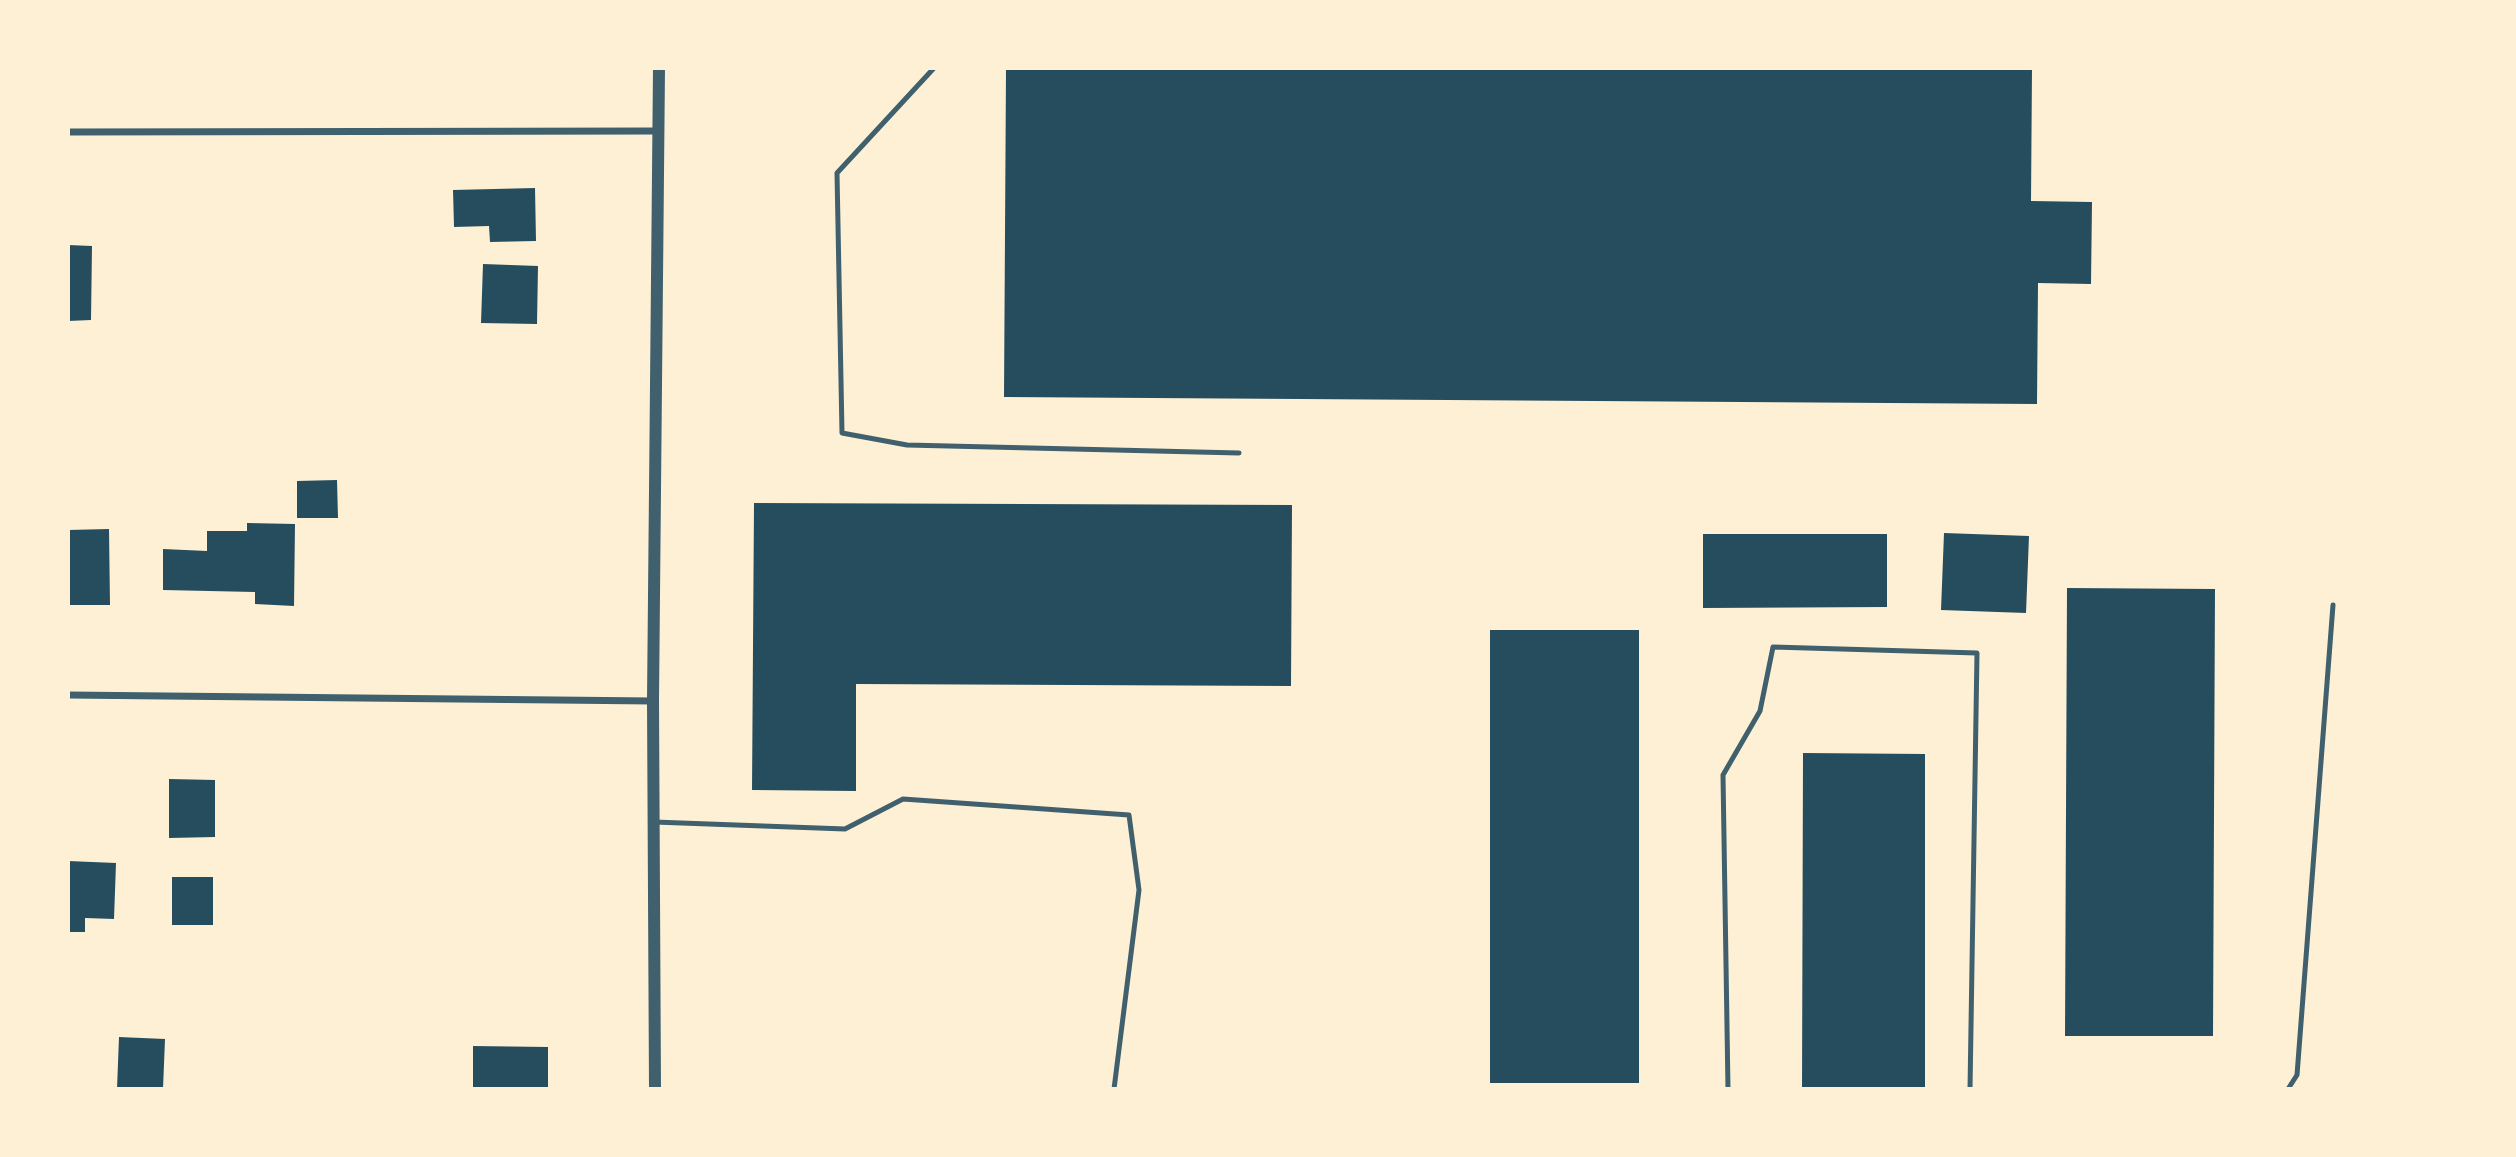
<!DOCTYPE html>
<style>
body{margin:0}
#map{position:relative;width:2516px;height:1157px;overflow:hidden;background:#fdf0d5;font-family:Mulish,sans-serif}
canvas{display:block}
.frame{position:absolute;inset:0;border:70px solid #fdf0d5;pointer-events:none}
</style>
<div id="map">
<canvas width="2516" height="1157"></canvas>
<div class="frame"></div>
</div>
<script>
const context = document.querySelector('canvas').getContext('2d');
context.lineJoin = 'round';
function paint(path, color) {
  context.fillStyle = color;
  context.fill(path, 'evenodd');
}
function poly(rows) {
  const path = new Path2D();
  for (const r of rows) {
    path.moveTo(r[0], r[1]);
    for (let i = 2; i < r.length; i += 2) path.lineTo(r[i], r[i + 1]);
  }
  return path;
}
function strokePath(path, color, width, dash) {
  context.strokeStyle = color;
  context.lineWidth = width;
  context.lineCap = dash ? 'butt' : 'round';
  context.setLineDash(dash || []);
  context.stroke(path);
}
paint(poly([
 [1006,68,2032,68,2031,201,2092,202,2091,284,2038,283,2037,404,1004,397],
 [535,188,536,241,490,242,489,226,454,227,453,190],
 [68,245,92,246,91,320,68,321],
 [483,264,538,266,537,324,481,323],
 [337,480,338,518,297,518,297,481],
 [754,503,1292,505,1291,686,856,684,856,791,752,790],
 [247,523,295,524,294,606,255,604,255,592,163,590,163,549,207,551,207,531,247,531],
 [109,529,110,605,68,605,68,530],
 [1944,533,2029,536,2026,613,1941,610],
 [1703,534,1887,534,1887,607,1703,608],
 [2067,588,2215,589,2213,1036,2065,1036],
 [1490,630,1639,630,1639,1083,1490,1083],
 [1803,753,1925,754,1925,1089,1802,1089],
 [169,779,215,780,215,837,169,838],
 [68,861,116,863,114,919,85,918,85,932,68,932],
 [172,877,213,877,213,925,172,925],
 [119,1037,165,1039,163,1089,117,1089],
 [473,1046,548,1047,548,1089,473,1089]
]), '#264d5e');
strokePath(poly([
 [934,68,837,173,842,433,907,445,1239,453],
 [654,822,845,829,903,799,1129,815,1139,890,1114,1089],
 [1728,1089,1723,775,1760,711,1773,647,1977,653,1970,1089],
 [2288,1089,2297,1075,2333,605]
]), '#3f606c', 5);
strokePath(poly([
 [68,132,658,131],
 [68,695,653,701]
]), '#3f606c', 7);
strokePath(poly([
 [655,1089,653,701,659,68]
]), '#3f606c', 12);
</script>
